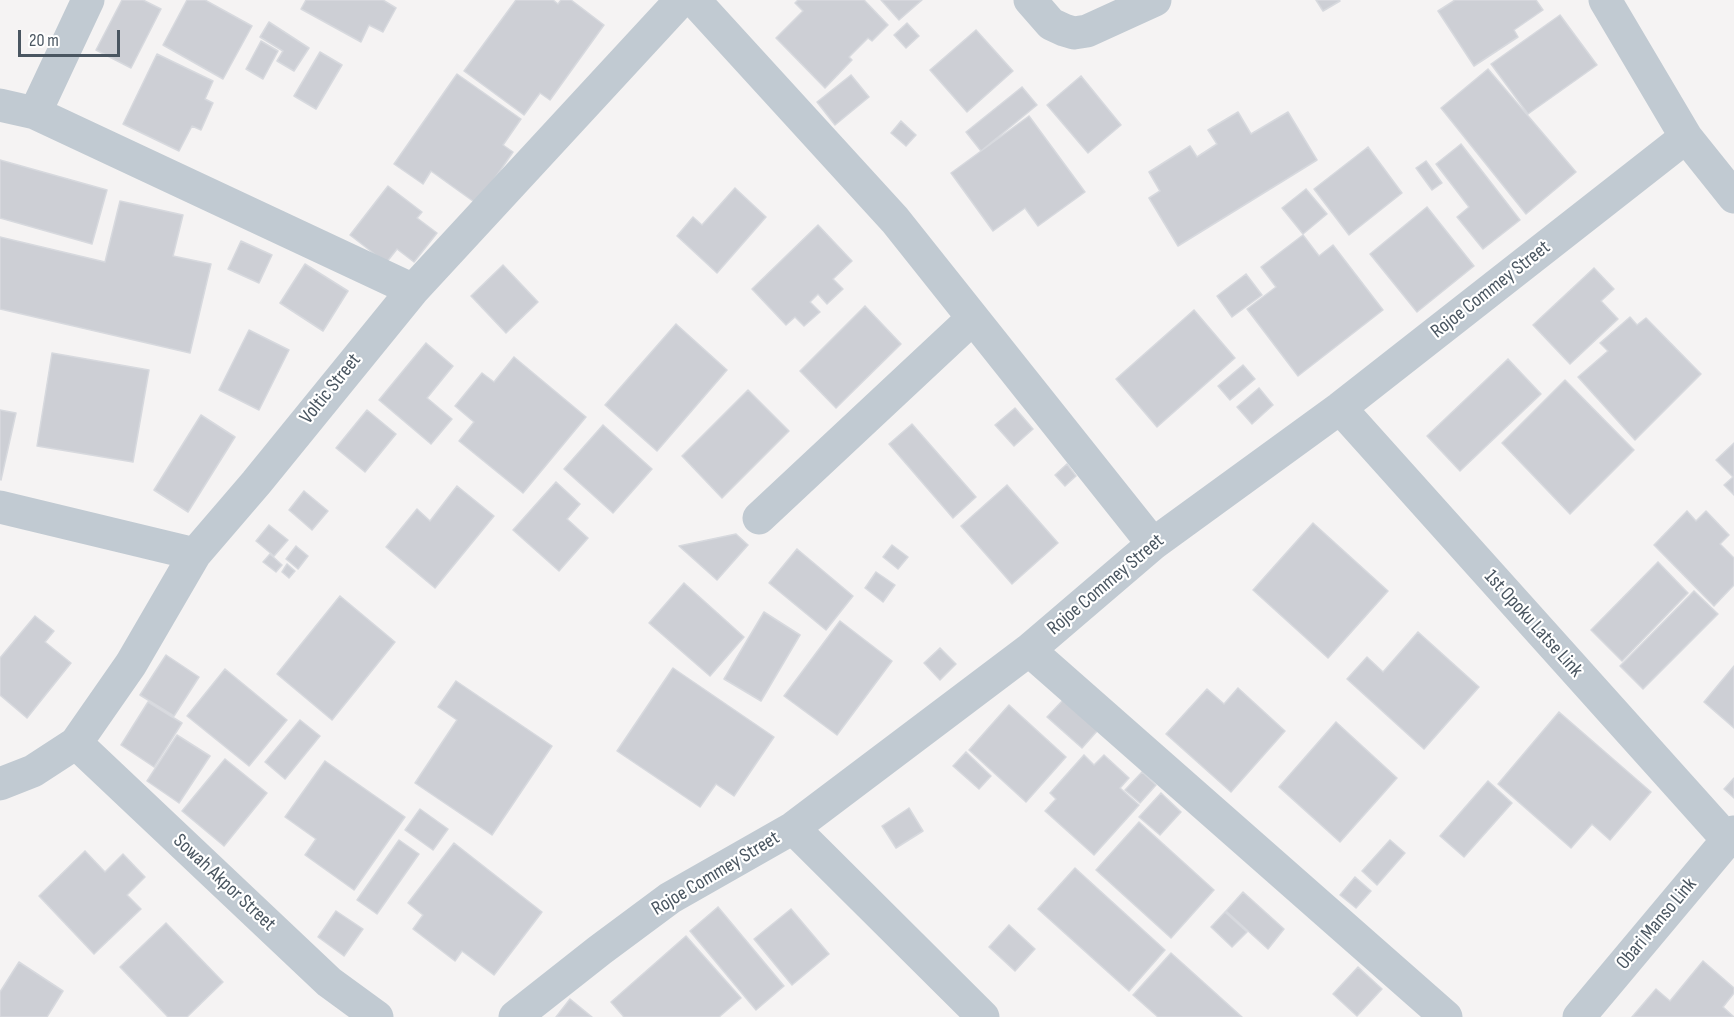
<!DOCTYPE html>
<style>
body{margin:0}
#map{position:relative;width:1734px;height:1017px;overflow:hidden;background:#f5f3f3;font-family:"Sofia Sans Condensed",sans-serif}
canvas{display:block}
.scale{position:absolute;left:18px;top:30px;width:102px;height:27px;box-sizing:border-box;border:3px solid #4a5661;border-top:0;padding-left:8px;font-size:18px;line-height:21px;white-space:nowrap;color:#4a5661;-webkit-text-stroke:4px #fff;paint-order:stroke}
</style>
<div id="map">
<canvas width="1734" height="1017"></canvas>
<div class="scale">20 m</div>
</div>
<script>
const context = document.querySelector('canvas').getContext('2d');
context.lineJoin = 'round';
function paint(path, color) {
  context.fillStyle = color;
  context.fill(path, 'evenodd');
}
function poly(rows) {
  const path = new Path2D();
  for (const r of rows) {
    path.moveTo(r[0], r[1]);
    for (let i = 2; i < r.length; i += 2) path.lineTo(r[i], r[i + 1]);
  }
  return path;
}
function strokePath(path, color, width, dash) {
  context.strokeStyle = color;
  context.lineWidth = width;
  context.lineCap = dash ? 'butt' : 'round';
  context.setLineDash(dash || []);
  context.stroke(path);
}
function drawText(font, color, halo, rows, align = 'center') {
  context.font = font + ' "Sofia Sans Condensed",sans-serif';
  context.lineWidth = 4.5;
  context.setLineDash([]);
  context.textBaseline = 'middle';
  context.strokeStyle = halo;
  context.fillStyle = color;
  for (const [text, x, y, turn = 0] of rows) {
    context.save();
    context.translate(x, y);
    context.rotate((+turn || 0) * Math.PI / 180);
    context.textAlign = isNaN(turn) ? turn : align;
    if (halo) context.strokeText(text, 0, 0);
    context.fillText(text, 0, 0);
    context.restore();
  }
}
const building = poly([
 [122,0,143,0,161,9,131,68,96,50,122,0],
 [187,0,205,0,252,26,223,79,163,45,187,0],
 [306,0,383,0,396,8,383,32,369,25,361,42,301,9,306,0],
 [516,0,553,0,558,4,561,0,571,0,604,25,550,100,540,93,524,115,464,71,516,0],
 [798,0,864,0,888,25,872,41,868,38,849,57,852,60,825,88,776,38,803,11,795,3,798,0],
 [881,0,922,0,899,20,881,0],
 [1316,0,1339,0,1340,1,1323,11,1316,0],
 [1455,0,1536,0,1543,10,1514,30,1518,37,1474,66,1438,11,1455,0],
 [1560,15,1597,65,1528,114,1491,64,1560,15],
 [269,22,309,48,294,71,277,61,283,51,260,37,269,22],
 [907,23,919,36,906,48,894,35,907,23],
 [976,30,1013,71,967,112,930,70,976,30],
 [261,41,278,51,263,79,246,69,261,41],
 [320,52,342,65,316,109,294,96,320,52],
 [157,54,213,81,205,99,213,103,201,130,192,126,179,151,123,124,157,54],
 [1488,69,1576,172,1526,214,1441,108,1488,69],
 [457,74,521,119,503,145,513,152,477,204,431,171,423,184,394,164,457,74],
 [851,75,869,97,835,125,817,102,851,75],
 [1081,76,1121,125,1088,153,1047,105,1081,76],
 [1022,87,1037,105,981,151,966,132,1022,87],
 [1238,112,1251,134,1288,112,1317,160,1178,246,1149,198,1160,191,1149,172,1190,146,1197,157,1217,144,1208,130,1238,112],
 [1029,116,1085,192,1038,226,1025,208,993,231,951,173,1029,116],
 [901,121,916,135,906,146,891,133,901,121],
 [1461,144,1520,220,1483,249,1457,217,1469,207,1436,164,1461,144],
 [1368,147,1402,193,1349,235,1314,189,1368,147],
 [0,160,107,190,92,244,0,218,0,160],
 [1426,161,1442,183,1432,190,1416,168,1426,161],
 [388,186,422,212,417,218,437,233,414,262,397,249,386,263,350,235,388,186],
 [735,188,766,217,717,273,677,236,693,217,702,225,735,188],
 [1306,189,1327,214,1303,234,1282,208,1306,189],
 [120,201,183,215,173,256,211,264,190,353,0,309,0,237,105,262,120,201],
 [1427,207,1474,266,1417,312,1370,254,1427,207],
 [818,225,852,261,833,279,843,289,827,304,818,294,810,302,820,312,804,326,795,317,786,325,752,289,818,225],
 [1303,235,1319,256,1333,245,1383,310,1298,376,1247,309,1276,287,1261,267,1303,235],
 [241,241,272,255,259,283,228,269,241,241],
 [305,264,348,291,323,331,280,303,305,264],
 [503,265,538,302,506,333,471,296,503,265],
 [1594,268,1614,289,1601,301,1618,319,1570,364,1533,325,1594,268],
 [1246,274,1262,295,1232,317,1217,296,1246,274],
 [865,306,901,344,836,408,800,371,865,306],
 [1194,310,1235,358,1157,427,1116,379,1194,310],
 [1630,317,1637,325,1646,318,1701,374,1635,440,1578,377,1608,351,1600,343,1630,317],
 [676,324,727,370,657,451,605,405,676,324],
 [249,330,289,350,259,410,219,390,249,330],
 [426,343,453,366,427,398,452,419,431,444,379,400,426,343],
 [52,353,149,370,133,462,37,446,52,353],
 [514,357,586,417,523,493,459,441,474,422,455,406,482,373,494,382,514,357],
 [1508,359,1541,394,1460,471,1427,436,1508,359],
 [1243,365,1255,379,1230,400,1218,386,1243,365],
 [1565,380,1634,450,1570,514,1502,443,1565,380],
 [1259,388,1273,405,1252,424,1237,407,1259,388],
 [748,390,789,431,722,498,682,456,748,390],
 [1015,408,1033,429,1014,446,995,425,1015,408],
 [0,410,16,413,1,480,0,479,0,410],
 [367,410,396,434,365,472,336,448,367,410],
 [201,415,235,437,188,512,154,490,201,415],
 [912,424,976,497,953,518,889,444,912,424],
 [603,425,652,469,613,513,564,469,603,425],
 [1734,443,1734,495,1724,485,1733,477,1716,460,1734,443],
 [1067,464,1076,476,1065,486,1055,475,1067,464],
 [556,482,580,504,567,519,588,538,559,571,513,530,556,482],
 [1007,485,1058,543,1012,584,961,526,1007,485],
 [457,486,494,516,435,588,386,547,417,509,430,521,457,486],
 [304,491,328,511,312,530,289,510,304,491],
 [1687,511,1696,521,1706,511,1729,535,1720,544,1734,558,1734,585,1714,606,1654,545,1687,511],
 [1313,523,1388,591,1328,658,1253,590,1313,523],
 [269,525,288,540,274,556,256,541,269,525],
 [736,534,748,545,717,580,679,546,736,534],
 [892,545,908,557,898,569,883,557,892,545],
 [296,546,308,556,298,569,286,559,296,546],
 [797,549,853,596,826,630,769,583,797,549],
 [270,554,282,565,276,572,263,562,270,554],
 [1658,562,1688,593,1622,661,1591,630,1658,562],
 [287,564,295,571,289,578,282,572,287,564],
 [876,572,895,585,883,602,865,588,876,572],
 [684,583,744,637,710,676,649,623,684,583],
 [1694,591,1718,614,1643,689,1620,666,1694,591],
 [340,596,395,642,332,720,277,674,340,596],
 [764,612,800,635,761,701,724,679,764,612],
 [35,616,54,631,45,642,71,663,27,718,0,695,0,658,35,616],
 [840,621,892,661,837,735,784,696,840,621],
 [1418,632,1479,687,1424,749,1347,679,1367,657,1383,672,1418,632],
 [940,648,956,664,940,680,924,663,940,648],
 [166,655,199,677,174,716,140,695,166,655],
 [1734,666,1734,728,1704,702,1734,666],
 [673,668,774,737,734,796,716,784,700,807,617,751,673,668],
 [225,669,287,720,249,766,187,716,225,669],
 [456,681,552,746,492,835,415,783,457,720,438,707,456,681],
 [1238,688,1285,731,1231,792,1166,734,1207,689,1224,704,1238,688],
 [1064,699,1098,730,1082,748,1047,717,1064,699],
 [148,702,182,723,154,767,121,745,148,702],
 [1009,705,1066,757,1026,802,969,750,1009,705],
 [1559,712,1651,792,1610,840,1592,824,1571,848,1498,784,1559,712],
 [300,720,320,736,285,779,265,762,300,720],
 [1336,722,1397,778,1340,842,1279,787,1336,722],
 [177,735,210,756,179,803,147,781,177,735],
 [966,752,991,776,979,789,953,766,966,752],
 [1084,755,1094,765,1104,755,1129,778,1120,788,1139,805,1094,855,1045,811,1056,799,1050,793,1084,755],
 [225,759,267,793,224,846,182,811,225,759],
 [325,761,405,817,354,890,305,855,316,839,285,817,325,761],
 [1142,772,1156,785,1140,803,1125,790,1142,772],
 [1734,778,1734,798,1724,789,1734,778],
 [1488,781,1512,803,1464,857,1440,836,1488,781],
 [1161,793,1181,812,1160,835,1139,817,1161,793],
 [909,808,923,831,896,848,882,826,909,808],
 [420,809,448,829,433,850,405,830,420,809],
 [1139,822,1214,890,1171,938,1096,870,1139,822],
 [399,840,419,854,377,914,357,900,399,840],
 [1390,840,1405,853,1377,885,1362,871,1390,840],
 [454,843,542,912,494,975,462,951,455,961,413,929,423,915,408,903,454,843],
 [85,851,105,872,123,854,145,877,127,895,141,909,94,954,39,896,85,851],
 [1075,868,1165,950,1129,991,1038,909,1075,868],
 [1355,877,1371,891,1356,908,1340,895,1355,877],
 [1243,892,1284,929,1268,949,1226,911,1243,892],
 [718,907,784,986,756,1010,690,931,718,907],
 [791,909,829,954,792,985,754,939,791,909],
 [336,911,363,929,344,956,318,937,336,911],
 [1225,912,1247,932,1232,947,1211,927,1225,912],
 [166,923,223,982,187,1017,168,1017,120,967,166,923],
 [1009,925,1035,949,1015,971,989,947,1009,925],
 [686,936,741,998,719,1017,624,1017,611,1002,686,936],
 [1171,953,1242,1017,1158,1017,1133,995,1171,953],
 [1703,961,1734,988,1734,993,1723,1007,1734,1017,1632,1017,1656,989,1670,1001,1703,961],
 [19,962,63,991,47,1017,0,1017,0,992,19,962],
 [1358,967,1382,989,1357,1016,1333,994,1358,967],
 [570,999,592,1017,556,1017,570,999]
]);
paint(building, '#cdcfd5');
strokePath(building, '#d7d9de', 1.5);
strokePath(poly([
 [88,0,35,113,413,290],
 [694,0,895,220,1153,544],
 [1030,0,1051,24,1064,30,1074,33,1087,31,1155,0],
 [1605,0,1686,137,1734,197],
 [0,105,35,113],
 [1340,408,1727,839],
 [0,507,195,554],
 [759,518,973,318],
 [1029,650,1446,1017],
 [76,743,329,982,377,1017],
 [0,784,33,771,76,743,131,664,195,554,256,483,413,290,681,0],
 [793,828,983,1017],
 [515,1017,600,950,670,898,793,828,1029,650,1153,544,1340,408,1686,137],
 [1579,1017,1734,832]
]), '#c1cad2', 33);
drawText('20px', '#4a5661', '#fff', [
 ["Rojoe Commey Street",1491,290,-38],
 ["Voltic Street",331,389,-51],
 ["Rojoe Commey Street",1106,585,-40],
 ["1st Opoku Latse Link",1533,624,48],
 ["Rojoe Commey Street",716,874,-31],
 ["Sowah Akpor Street",224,883,43],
 ["Obari Manso Link",1657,924,-50]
]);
</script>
